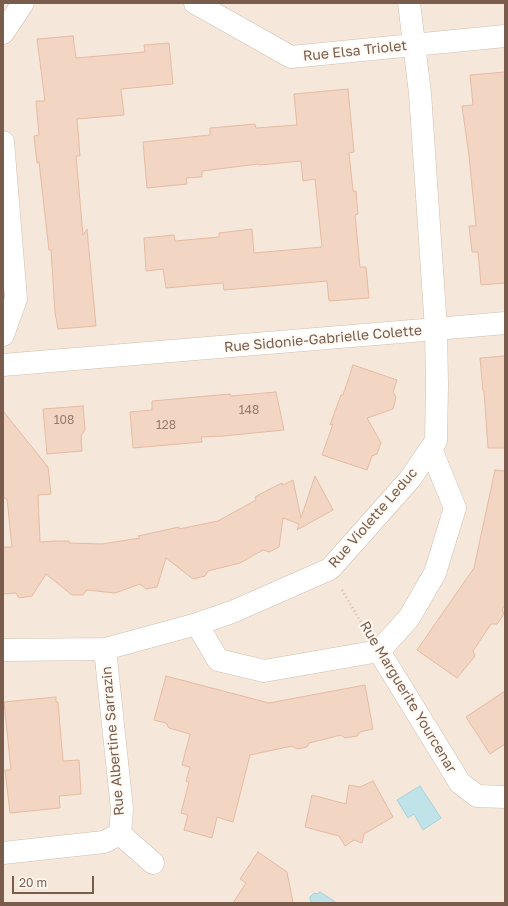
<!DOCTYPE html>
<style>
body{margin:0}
#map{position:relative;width:508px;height:906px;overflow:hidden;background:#fdf6ec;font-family:"Golos Text",sans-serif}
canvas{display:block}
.frame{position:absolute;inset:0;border:4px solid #7a5c4d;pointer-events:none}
.scale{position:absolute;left:12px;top:876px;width:82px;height:18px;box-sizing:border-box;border:2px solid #7a5c4d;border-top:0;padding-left:5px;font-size:12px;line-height:14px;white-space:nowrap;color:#7a5c4d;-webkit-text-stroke:3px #fffaf3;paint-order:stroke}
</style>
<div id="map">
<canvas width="508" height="906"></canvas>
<div class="frame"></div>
<div class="scale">20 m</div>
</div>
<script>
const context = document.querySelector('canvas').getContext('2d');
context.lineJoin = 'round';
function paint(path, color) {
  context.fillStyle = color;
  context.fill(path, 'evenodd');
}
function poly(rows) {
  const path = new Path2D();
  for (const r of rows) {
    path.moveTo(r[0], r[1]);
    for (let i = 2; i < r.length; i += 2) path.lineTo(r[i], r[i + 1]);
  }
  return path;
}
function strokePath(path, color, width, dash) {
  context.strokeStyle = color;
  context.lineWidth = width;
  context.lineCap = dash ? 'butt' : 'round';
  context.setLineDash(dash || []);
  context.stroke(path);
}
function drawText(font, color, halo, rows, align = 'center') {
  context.font = font + ' "Golos Text",sans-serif';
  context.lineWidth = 4;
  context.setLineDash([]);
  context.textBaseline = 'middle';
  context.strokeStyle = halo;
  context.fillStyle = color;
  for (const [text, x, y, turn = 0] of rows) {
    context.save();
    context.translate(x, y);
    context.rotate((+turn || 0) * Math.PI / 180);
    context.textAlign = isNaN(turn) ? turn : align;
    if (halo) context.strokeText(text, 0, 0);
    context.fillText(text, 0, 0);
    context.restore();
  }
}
paint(poly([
 [3,3,505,3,505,903,3,903]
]), '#f5e8da');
const water = poly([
 [420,786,441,818,423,830,414,814,408,818,397,800,420,786],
 [320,892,337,903,312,903,310,900,310,897,314,893,318,894,320,892]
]);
paint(water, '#bfe3e8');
strokePath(water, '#a5d3da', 1);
const building = poly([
 [73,36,76,58,145,52,144,45,169,43,173,84,121,89,124,115,77,119,80,156,76,156,83,235,87,229,96,326,58,329,55,313,51,250,49,250,39,162,37,163,34,136,39,135,36,101,45,101,37,39,73,36],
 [505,72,505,283,481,285,478,252,472,252,469,226,476,226,469,156,462,106,473,105,470,75,505,72],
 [348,89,354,152,349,153,353,191,356,191,358,214,355,215,360,267,366,267,369,298,329,301,327,281,224,290,223,283,166,288,163,269,146,271,144,238,174,235,175,241,219,237,219,233,252,229,254,253,322,247,315,179,303,181,301,161,259,165,258,164,202,171,202,177,186,178,187,184,147,188,143,142,210,135,210,128,255,124,256,128,297,125,294,94,348,89],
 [505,356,505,448,488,448,484,391,483,391,480,358,505,356],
 [353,365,397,380,393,392,396,397,393,409,367,418,381,443,377,454,372,456,367,470,322,455,333,424,330,425,341,395,343,395,353,365],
 [276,392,284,430,223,436,201,437,202,442,133,448,130,412,152,410,152,401,230,394,231,396,276,392],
 [83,406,85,430,81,436,82,451,47,454,43,409,83,406],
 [3,411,48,467,51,494,38,495,40,542,55,541,69,541,69,543,102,544,140,538,138,536,179,527,179,529,218,521,256,500,255,497,268,490,282,483,283,485,293,480,301,518,315,476,333,510,297,530,299,524,283,518,279,547,269,552,263,550,240,563,208,571,205,576,193,579,166,558,157,587,146,589,140,584,115,593,87,590,83,595,72,595,46,574,32,596,19,598,16,593,3,594,3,547,12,547,7,499,3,497,3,411],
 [495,470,505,471,505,605,502,609,504,614,497,624,491,624,473,651,475,656,457,678,417,650,474,568,495,470],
 [166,676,269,703,365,685,373,729,360,732,357,736,345,738,341,735,309,743,307,747,297,749,292,746,250,755,233,822,217,817,212,838,184,830,188,815,181,813,189,782,186,781,190,767,182,765,190,734,169,728,166,723,154,720,166,676],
 [505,691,505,744,490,754,466,717,505,691],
 [56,697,56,702,58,702,63,761,79,760,81,794,59,796,60,808,10,813,5,770,11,770,4,702,56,697],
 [373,781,393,817,364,834,362,843,354,840,345,846,339,836,305,827,312,795,346,804,349,785,360,787,373,781],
 [258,852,287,872,293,903,233,903,246,883,240,879,258,852]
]);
paint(building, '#f3d5c3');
strokePath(building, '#e6bba3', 1);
const minor = poly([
 [195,3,291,57,505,36],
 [3,33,23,3],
 [3,142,16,299,3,335],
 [3,365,436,329,420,93,409,3],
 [197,624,218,660,264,671,379,651,409,618,435,573,455,508,431,449],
 [3,650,105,649,197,624,232,612,330,569,410,479,436,441,437,385,436,329,505,323],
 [379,651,460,783,477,796,505,797],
 [120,834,153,863],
 [3,853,104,842,120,834,122,809,105,649]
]);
strokePath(minor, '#d1beb0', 23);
strokePath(poly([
 [342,590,365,629]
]), '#d9b8a5', 2.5, [1, 3]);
strokePath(minor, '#fff', 22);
drawText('12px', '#987a6a', null, [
 ["148",249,410],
 ["108",64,420],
 ["128",166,425]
]);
drawText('14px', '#7a5c4d', '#fffaf3', [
 ["Rue Elsa Triolet",355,51,-6],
 ["Rue Sidonie-Gabrielle Colette",323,339,-5],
 ["Rue Violette Leduc",373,518,-49],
 ["Rue Marguerite Yourcenar",408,697,59],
 ["Rue Albertine Sarrazin",113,741,-95]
]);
</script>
